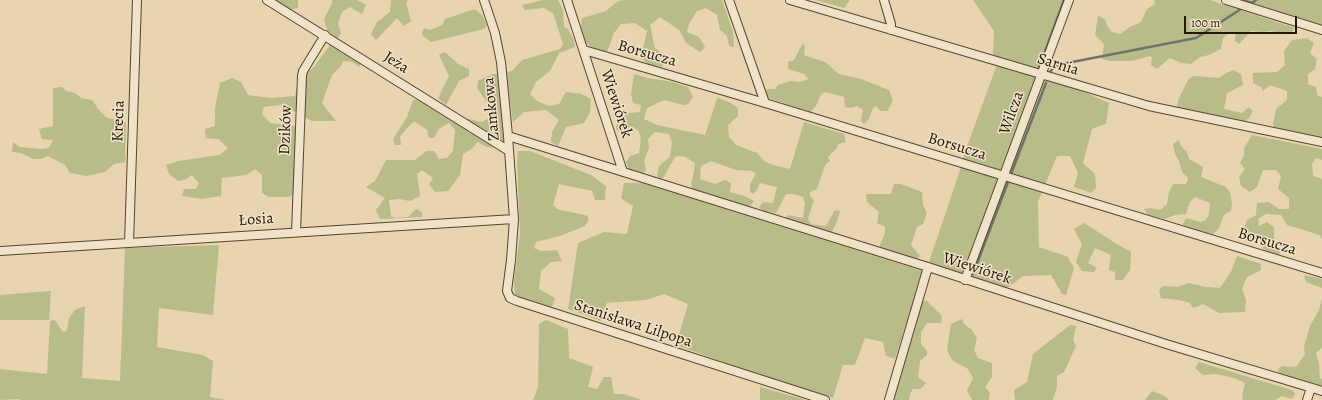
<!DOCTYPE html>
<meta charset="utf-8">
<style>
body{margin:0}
#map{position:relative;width:1322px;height:400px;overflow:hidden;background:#e8d4ae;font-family:Alegreya,serif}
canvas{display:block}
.scale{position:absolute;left:1184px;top:16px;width:113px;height:18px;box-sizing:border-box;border:2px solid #251602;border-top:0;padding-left:5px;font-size:12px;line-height:14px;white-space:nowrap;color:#251602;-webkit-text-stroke:3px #f0e3ca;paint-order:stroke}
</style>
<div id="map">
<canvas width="1322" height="400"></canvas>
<div class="scale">100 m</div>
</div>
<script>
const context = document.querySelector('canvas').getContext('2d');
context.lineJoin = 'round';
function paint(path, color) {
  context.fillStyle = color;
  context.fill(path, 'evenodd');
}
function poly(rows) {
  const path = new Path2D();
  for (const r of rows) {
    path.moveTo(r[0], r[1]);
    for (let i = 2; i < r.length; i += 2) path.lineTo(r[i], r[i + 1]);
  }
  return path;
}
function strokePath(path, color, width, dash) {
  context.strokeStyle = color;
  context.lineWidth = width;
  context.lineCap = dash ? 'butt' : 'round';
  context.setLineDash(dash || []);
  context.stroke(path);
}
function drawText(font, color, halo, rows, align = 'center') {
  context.font = font + ' Alegreya,serif';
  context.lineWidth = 3;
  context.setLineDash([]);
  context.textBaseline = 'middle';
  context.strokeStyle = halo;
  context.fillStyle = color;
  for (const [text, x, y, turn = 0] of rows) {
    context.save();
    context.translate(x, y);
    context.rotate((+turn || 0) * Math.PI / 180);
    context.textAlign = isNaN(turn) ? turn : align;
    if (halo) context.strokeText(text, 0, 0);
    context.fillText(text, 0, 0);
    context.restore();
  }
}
paint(poly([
 [276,0,298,0,298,8,289,10],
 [332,0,357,0,366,5,362,14,350,7,342,12,338,23,341,33,337,39,327,30,324,19,332,3],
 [391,0,408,0,406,3,411,21,404,26,397,18,376,40,371,34,377,22,390,12],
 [543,0,558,0,563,10,564,27,567,28,574,40,575,47,559,53,550,71,536,82,530,94,537,101,549,106,559,104,566,92,581,94,591,99,590,112,584,123,566,127,558,146,551,142,552,132,559,120,546,110,524,112,513,122,506,72,512,71,522,60,560,49,563,44,553,13,544,8,525,10,522,5],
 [624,0,722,0,733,32,734,47,729,46,727,36,720,30,717,15,706,8,697,11,689,24,687,32,699,37,705,47,700,52,686,43,679,30,660,17,650,25,655,48,667,57,662,67,649,65,641,58,647,31,635,23,621,24,614,33,607,52,594,49,586,43,581,27,582,18,606,11,618,1],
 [815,0,850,0,844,8],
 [973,0,1066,0,1039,77,1075,88,1109,103,1106,124,1092,129,1083,163,1095,174,1096,188,1091,193,1074,187,1078,173,1070,156,1057,156,1038,202,1039,247,1068,257,1074,268,1066,295,1062,294,1051,275,1023,276,1006,289,928,265,960,170,964,155,996,67,993,53,994,31],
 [1154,0,1210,0,1295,28,1290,34,1279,34,1272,31,1262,32,1251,31,1239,44,1235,41,1236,32,1228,34,1223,38,1221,49,1209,55,1200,57,1191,64,1181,63,1170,58,1157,69,1151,65,1152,57,1149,56,1132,61,1111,61,1102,59,1104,44,1095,35,1098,16,1105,19,1107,26,1112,32,1120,34,1130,27,1141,22,1147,9,1155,4],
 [1230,0,1322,0,1322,27],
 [475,9,482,15,487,25,484,29,431,42,423,36,422,33,424,28,430,30,442,25,445,19],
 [1307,38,1314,43,1310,53,1317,59,1315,69,1308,74,1308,84,1316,87,1317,95,1322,97,1322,139,1275,130,1273,123,1276,109,1287,100,1287,91,1270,85,1263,91,1261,87,1253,83,1253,73,1277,72,1285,65,1284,51,1292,40],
 [331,43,361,63,359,67,353,62,343,61,341,66,332,75,322,103,336,121,312,121,293,111,286,104,264,107,262,114,270,123,296,126,295,194,289,197,269,197,262,193,262,175,255,169,246,175,222,178,221,196,202,199,182,196,184,189,196,189,199,183,191,175,187,179,178,181,169,174,166,165,178,161,219,155,228,148,218,139,206,138,205,129,215,126,215,108,220,83,232,78,241,82,248,95,271,98,295,96,298,80,314,67],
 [803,43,805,47,804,55,825,62,839,74,861,79,889,90,893,101,887,111,880,111,876,106,873,108,869,119,864,124,861,121,863,110,857,106,851,108,845,107,844,97,825,92,821,94,816,106,811,112,769,98,765,95,767,89,775,89,778,85,790,81,799,82,809,79,804,74,788,69,788,62,794,60],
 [445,52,458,64,469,69,469,76,459,81,446,105,438,98,449,76,439,55],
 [1233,70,1241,74,1243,85,1227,93,1224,109,1242,113,1249,107,1253,111,1249,118,1243,123,1177,108,1178,100,1188,80,1193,76,1219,78,1226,73],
 [493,74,497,74,505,142,457,115,465,118,482,122,489,118,490,107,477,88,478,81],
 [634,74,652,79,668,81,688,87,693,97,688,104,683,105,664,100,647,108,644,119,657,125,705,135,717,98,729,102,738,108,738,116,728,125,729,137,736,145,757,153,764,161,773,165,790,169,804,122,844,134,846,142,838,144,837,148,828,157,830,161,825,165,817,189,810,192,810,196,814,200,808,219,811,224,826,226,835,210,840,211,837,222,831,233,785,218,788,215,803,218,805,204,803,197,793,194,786,194,776,213,763,211,759,207,763,202,773,203,777,187,760,183,757,190,753,194,750,192,750,184,756,174,752,171,736,170,711,161,701,166,700,179,715,184,725,180,731,183,730,192,745,196,754,201,749,208,697,192,692,188,691,184,694,171,695,163,685,157,678,156,675,157,663,178,658,178,657,176,659,166,670,157,672,143,669,134,655,132,648,139,649,148,644,161,646,170,643,175,628,168,626,162,630,156,639,153,641,138,638,130,631,127,619,131,616,130,617,122,627,113,640,112,641,105,633,103,631,94],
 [62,87,66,91,75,93,81,98,92,100,99,110,107,118,126,122,125,162,114,164,105,172,86,176,70,173,65,165,48,156,41,159,33,159,21,153,12,152,13,142,20,147,41,149,49,148,53,140,42,139,39,129,53,126,53,88],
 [420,99,497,148,487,147,477,142,473,148,463,154,460,175,448,191,435,192,429,184,433,178,422,170,417,174,420,196,410,201,399,199,389,200,391,216,395,218,408,217,416,209,422,212,422,217,380,219,376,210,385,198,366,187,375,181,386,160,415,160,426,151,434,151,439,159,447,158,453,151,455,130,449,123,439,129,434,138,429,138,427,130,414,121,400,136,401,145,395,145,393,139,407,117,413,100],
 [1252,135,1322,149,1322,160,1316,158,1312,164,1313,176,1322,179,1322,240,1320,235,1287,225,1281,215,1266,214,1258,219,1259,226,1267,222,1274,227,1274,244,1280,252,1279,257,1272,255,1264,250,1259,240,1256,238,1247,241,1240,238,1247,220,1256,215,1257,203,1269,202,1279,209,1289,209,1289,198,1278,189,1281,176,1276,170,1263,170,1257,187,1250,192,1241,186,1239,177,1245,169,1240,163,1244,155,1244,148],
 [1179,140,1181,146,1187,152,1189,159,1195,162,1203,167,1201,177,1226,187,1230,193,1232,203,1231,211,1224,215,1219,228,1213,234,1185,228,1183,224,1186,218,1201,222,1206,220,1209,214,1210,203,1195,197,1190,202,1186,214,1175,215,1165,219,1148,215,1144,209,1150,208,1160,210,1167,204,1169,192,1173,184,1186,184,1188,178,1182,172,1179,161,1175,154,1173,144],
 [518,151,530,151,591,175,606,186,605,200,595,200,592,191,559,184,553,205,557,209,588,216,588,221,585,226,560,236,536,242,534,248,541,251,557,250,562,261,551,262,541,271,539,289,555,298,552,307,515,295,514,280,520,233,517,162],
 [624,183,643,183,923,271,895,359,886,356,883,342,865,338,855,365,843,365,833,398,729,364,676,345,688,304,664,294,646,300,607,303,601,321,568,309,578,243,604,232,627,234,633,206,621,198],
 [894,184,901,184,922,192,923,205,927,213,923,224,917,227,911,245,920,256,916,260,879,247,885,233,885,227,877,223,879,212,867,202,866,194,891,194],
 [1084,223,1115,243,1131,252,1130,270,1123,280,1115,280,1115,272,1109,270,1111,255,1095,248,1088,263,1097,268,1094,272,1082,271,1076,262,1082,244,1074,229],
 [219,245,213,315,159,308,157,347,203,355,213,361,210,397,226,400,19,400,19,399,0,400,0,369,47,374,50,321,55,320,62,331,65,332,67,330,69,318,75,310,85,306,82,378,120,381,125,248],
 [1237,256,1261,264,1261,270,1247,277,1242,289,1246,300,1245,312,1219,313,1203,304,1193,308,1190,303,1179,300,1161,298,1159,290,1163,286,1178,287,1189,283,1206,287,1220,288,1231,272],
 [1304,275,1322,279,1322,288,1306,282],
 [51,291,49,320,0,320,0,295],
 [1322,298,1322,348,1316,353,1319,364,1320,378,1322,379,1322,388,1317,386,1316,384,1280,375,1278,369,1282,366,1296,367,1305,354,1304,346,1310,326,1319,310],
 [926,300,942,316,941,323,927,323,921,332,921,344,927,351,927,355,920,361,918,377,926,383,921,389,913,389,910,394,909,400,892,400,922,302],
 [962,319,964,324,972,330,977,338,974,350,978,358,992,363,992,377,985,387,990,393,989,400,972,400,967,391,973,378,968,369,952,360,947,350,951,324],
 [546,320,568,329,569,358,593,367,588,387,597,389,604,377,611,377,614,394,624,394,641,400,533,400,538,387,539,324],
 [1070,325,1076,326,1073,340,1076,346,1064,372,1057,376,1057,387,1053,400,1015,400,1014,390,1027,382,1033,354],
 [1199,362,1292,390,1295,394,1292,399,1282,396,1275,400,1243,400,1242,395,1245,383,1234,378,1216,374,1203,375,1195,368],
 [760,387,806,400,760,400],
 [1152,391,1165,396,1169,400,1145,400]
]), '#b8bc89');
strokePath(poly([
 [1242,0,1252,3,1256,0],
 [1039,68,1064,0],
 [1050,72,1054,67,1067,63,1196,38,1241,9],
 [1011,174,1046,83],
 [973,274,1008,182]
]), '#6c756d', 2.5);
const minor = poly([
 [267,0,509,151],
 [484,0,495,33,501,62,508,136,514,219,511,260,507,291,510,298,517,301,825,400],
 [567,0,623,172],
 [729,0,765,103],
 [790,0,1149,106,1322,142],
 [884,0,891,24,891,30],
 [1226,0,1322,30],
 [584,50,765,103,1322,273],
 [508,136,928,267,1166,344,1322,391],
 [296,232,302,76,303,71,325,35],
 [129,243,137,0],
 [0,251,514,219],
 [965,280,1069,0],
 [889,400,928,267],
 [1307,400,1311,388]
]);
strokePath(minor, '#56462d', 10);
strokePath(minor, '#f0e3ca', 8);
drawText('16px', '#251602', '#f0e3ca', [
 ["Borsucza",647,54,16],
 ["Jeża",396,63,32],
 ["Sarnia",1058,65,17],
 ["Wiewiórek",616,104,72],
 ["Zamkowa",492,109,-95],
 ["Wilcza",1012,113,-70],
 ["Krecia",119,121,-88],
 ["Dzików",286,130,-88],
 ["Borsucza",957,147,17],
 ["Łosia",256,220,-4],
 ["Borsucza",1267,242,17],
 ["Wiewiórek",977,269,18],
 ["Stanisława Lilpopa",633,324,18]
]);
</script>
